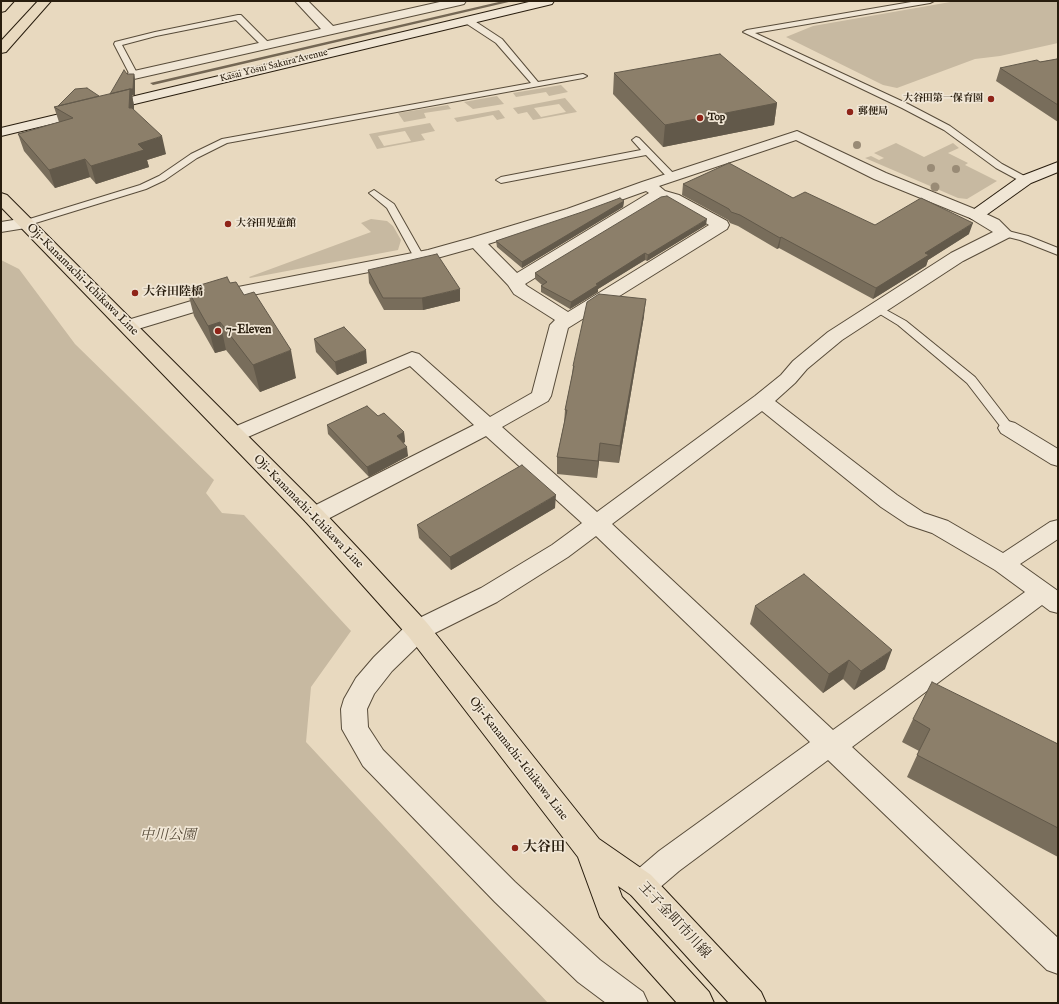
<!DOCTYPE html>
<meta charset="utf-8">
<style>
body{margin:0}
#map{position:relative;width:1059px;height:1004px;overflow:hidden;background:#e8d9bf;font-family:"IM FELL English",serif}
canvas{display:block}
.frame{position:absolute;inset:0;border:2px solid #281d0e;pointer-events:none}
</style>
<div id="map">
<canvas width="1059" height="1004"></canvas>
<div class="frame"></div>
</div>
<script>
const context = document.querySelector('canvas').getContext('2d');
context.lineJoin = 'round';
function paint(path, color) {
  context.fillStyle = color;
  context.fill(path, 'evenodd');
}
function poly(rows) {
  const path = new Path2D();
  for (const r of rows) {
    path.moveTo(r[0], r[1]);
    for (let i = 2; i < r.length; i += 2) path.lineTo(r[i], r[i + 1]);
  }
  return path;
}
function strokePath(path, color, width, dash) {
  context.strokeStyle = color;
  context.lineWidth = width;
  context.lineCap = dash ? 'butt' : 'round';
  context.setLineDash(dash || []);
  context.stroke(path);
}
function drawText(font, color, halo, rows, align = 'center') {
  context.font = font + ' "IM FELL English","Noto Serif JP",serif';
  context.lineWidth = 3.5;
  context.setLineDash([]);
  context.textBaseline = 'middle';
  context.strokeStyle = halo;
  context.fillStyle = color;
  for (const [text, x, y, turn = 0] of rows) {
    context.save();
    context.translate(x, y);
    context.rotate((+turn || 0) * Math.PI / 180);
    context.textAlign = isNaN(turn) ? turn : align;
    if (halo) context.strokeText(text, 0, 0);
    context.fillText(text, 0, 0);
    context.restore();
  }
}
paint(poly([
 [956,1,1058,1,1058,43,1000,56,975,59,897,88,883,85,786,37,813,26],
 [561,85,568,92,549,96,546,92,516,97,513,93],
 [497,96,504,104,473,109,464,102],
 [565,98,577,112,533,120,527,112,518,114,513,108],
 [559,104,566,112,541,117,534,108],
 [448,105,451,109,424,113,426,118,404,122,398,113],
 [499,110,505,118,497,120,493,115,457,122,454,118],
 [430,123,435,131,421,134,425,140,377,149,369,134],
 [405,131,411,141,384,146,378,136],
 [896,143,924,157,953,143,959,148,948,153,968,163,965,165,997,181,967,199,958,198,865,158,871,156,879,160,884,158,874,153],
 [371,219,387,221,393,226,401,240,398,250,250,278,249,277,371,232,361,223],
 [1,260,19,269,75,344,214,480,206,493,222,513,244,515,351,631,311,687,306,742,548,1003,1,1003]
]), '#c7b9a1');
paint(poly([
 [503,1,513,1,153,85,150,83,503,1]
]), '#746754');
const lane = poly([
 [917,1,934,1,930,3,755,33,908,104,950,126,1002,164,1028,178,1030,180,1028,182,1022,182,996,168,944,130,902,108,743,32,747,30,917,1],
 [238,15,241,15,269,43,269,47,263,47,236,20,156,36,122,45,138,75,134,77,130,75,114,44,115,42,155,32,238,15],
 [464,18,470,18,502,39,538,82,583,74,587,76,583,78,227,143,197,158,165,180,146,189,29,225,23,225,21,223,23,221,140,185,159,176,191,154,222,139,531,83,496,43,464,22,464,18],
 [636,137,639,138,675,175,677,177,675,179,669,179,646,155,501,183,496,180,501,177,641,150,632,140,636,137],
 [374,190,394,204,424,257,423,259,415,259,387,208,369,193,374,190],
 [1004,230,1028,236,1058,248,1058,255,1020,240,1000,235,999,233,1004,230],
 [879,306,906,321,975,377,1012,425,1014,428,1012,431,1004,431,967,383,898,325,875,311,874,309,875,307,879,306]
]);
const street = poly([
 [295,1,308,1,333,26,444,1,466,1,464,4,460,5,134,79,129,78,127,75,129,72,134,71,321,29,295,1],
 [797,131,886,173,982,212,999,220,1012,233,1010,237,963,261,842,340,807,369,795,383,775,401,897,495,924,513,948,521,1003,553,1050,522,1058,520,1058,539,1020,564,1058,591,1058,613,1050,611,1042,605,852,747,1058,938,1058,974,1047,970,828,760,679,871,651,895,641,899,631,895,626,885,631,875,659,851,810,742,596,536,568,557,497,602,427,637,392,671,374,694,367,709,368,727,383,750,515,882,600,960,643,992,648,1003,606,1003,578,982,495,902,363,766,342,729,341,709,344,699,356,678,374,657,409,623,481,588,552,545,582,523,486,436,322,522,314,524,306,522,303,516,306,510,474,425,410,366,241,440,234,442,227,440,224,435,227,430,412,352,419,354,490,417,532,393,550,325,555,320,514,294,508,285,473,248,430,260,247,296,128,332,121,330,119,326,121,322,238,287,428,250,471,238,567,209,642,182,797,131],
 [796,140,874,179,970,218,993,232,951,253,828,332,793,361,781,375,755,396,597,512,502,427,548,401,551,396,568,328,727,229,729,225,727,221,679,195,665,191,659,186,796,140],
 [646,191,649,193,517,273,488,244,579,215,646,191],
 [661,200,667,201,709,225,568,312,527,286,525,284,661,200],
 [762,411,881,507,908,525,932,533,995,570,1025,592,833,730,612,524,762,411],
 [26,218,32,219,34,223,32,227,1,232,1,222,26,218],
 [1008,421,1015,423,1058,449,1058,466,1051,464,1001,433,998,428,1001,423,1008,421]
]);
const secondary = poly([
 [533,1,554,1,552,4,548,5,1,136,1,128,533,1],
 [1058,162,1058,172,1031,183,982,218,976,220,970,218,968,215,970,212,1019,177,1058,162]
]);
const primary = poly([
 [1,1,14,1,5,11,1,12,1,1],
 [38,1,51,1,6,52,1,53,1,41,38,1],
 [1,193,7,195,322,510,368,559,427,623,599,839,651,875,761,992,766,1003,729,1003,631,895,618,886,622,897,709,992,714,1003,677,1003,600,917,578,857,409,637,306,522,1,207,1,193]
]);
strokePath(lane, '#584c3a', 2);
strokePath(street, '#584c3a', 2);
strokePath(secondary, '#281d0e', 2);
strokePath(primary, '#281d0e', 2);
paint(lane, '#f0e6d5');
paint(street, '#f0e6d5');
paint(secondary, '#f0e6d5');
paint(primary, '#e8d9bf');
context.fillStyle = '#998b76';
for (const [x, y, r] of [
 [857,145,4],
 [931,168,4],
 [956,169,4],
 [935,187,4.5]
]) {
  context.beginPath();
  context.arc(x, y, r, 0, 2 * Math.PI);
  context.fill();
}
paint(poly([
 [1058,59,1058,122,996,81,1000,68],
 [614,73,777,103,774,125,663,147,613,94],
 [127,74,134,74,135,80,135,95,132,95,134,106,134,110,166,154,147,160,149,167,96,184,90,177,55,188,24,151,18,134,59,122,54,107,110,94],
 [683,184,793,198,875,225,969,234,928,260,926,266,873,299,779,248,777,249,738,226,730,223,728,220,682,195],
 [624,201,623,207,522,268,497,247,496,241],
 [706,225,647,261,645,260,598,289,598,292,570,309,541,292,541,286,542,285,535,279,535,273],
 [368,270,460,301,423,310,384,310,369,283],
 [230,283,296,378,260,392,226,350,215,353,194,316,187,289],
 [644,316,619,463,599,461,597,478,557,474,557,457,564,423,565,410,572,375,573,366],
 [314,339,367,363,337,375,316,352],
 [378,416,404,432,405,442,403,443,408,456,369,477,328,434,327,425],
 [555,508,451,570,419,538,417,525],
 [755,606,885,669,854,690,843,679,823,693,750,624],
 [913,719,1058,744,1058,857,907,777,919,751,902,742]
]), '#786d5b');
paint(poly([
 [134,74,135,80,135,95,132,95,134,106,134,125,129,108,130,89],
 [777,103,774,125,663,147,665,125],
 [162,136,166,154,147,160,149,167,96,184,91,166,138,144],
 [85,159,90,177,55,188,49,170],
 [624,201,623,207,522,268,522,262],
 [707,219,706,225,647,261,648,255],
 [973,223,969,234,928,260,926,266,873,299,876,288,925,253],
 [781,237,779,248,777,249,780,238],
 [645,253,645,260,598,289,598,292,570,309,571,302,596,284],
 [460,289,460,301,423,310,422,298],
 [646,299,644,316,619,463,620,446],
 [220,322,226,350,215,353,208,326],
 [291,350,296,378,260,392,253,365],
 [366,350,367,363,337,375,335,362],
 [404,432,405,442,398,446,397,436],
 [600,443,599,461,597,478,598,461],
 [407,447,408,456,369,477,367,467],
 [556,495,555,508,451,570,450,557],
 [892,650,885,669,854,690,861,671],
 [849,660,843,679,823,693,829,674]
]), '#62594a');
const building = poly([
 [720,54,777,103,665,125,614,73,720,54],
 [1057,59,1058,59,1058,105,1000,68,1037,60,1040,62,1057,59],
 [124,70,127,74,134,74,133,89,130,89,110,94,124,70],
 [87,88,99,96,58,106,75,89,87,88],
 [130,89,129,108,132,108,162,136,138,144,144,150,91,166,85,159,49,170,18,134,73,118,54,107,130,89],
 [729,163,793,198,805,192,875,225,921,198,973,223,925,253,929,255,876,288,781,237,780,238,740,215,731,212,729,209,683,184,729,163],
 [667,196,707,219,648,255,645,253,596,284,598,285,571,302,541,286,547,282,535,273,661,197,667,196],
 [620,198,624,201,522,262,496,241,582,212,620,198],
 [437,254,460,289,422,298,383,298,368,270,437,254],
 [227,277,230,283,236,282,244,295,254,292,291,350,253,365,220,322,208,326,187,289,227,277],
 [599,294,646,299,620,446,600,443,598,461,557,457,567,410,565,410,574,366,573,366,587,302,599,294],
 [344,327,366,350,335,362,314,339,344,327],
 [367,406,378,416,384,413,404,432,397,436,407,447,367,467,327,425,367,406],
 [522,465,556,495,450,557,417,525,522,465],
 [804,574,892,650,861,671,849,660,829,674,755,606,804,574],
 [932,682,1058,744,1058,828,917,755,930,729,913,719,932,682]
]);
paint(building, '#8c7f6a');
strokePath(building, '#62594a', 1);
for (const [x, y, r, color] of [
 [991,99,4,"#8f2418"],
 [850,112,4,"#8f2418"],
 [700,118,4,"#8f2418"],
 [228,224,4,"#8f2418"],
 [135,293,4,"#8f2418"],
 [218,331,4,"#8f2418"],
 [515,848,4,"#8f2418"]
]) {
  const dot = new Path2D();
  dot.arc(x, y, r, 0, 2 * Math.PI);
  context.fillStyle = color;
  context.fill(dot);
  strokePath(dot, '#f0e6d5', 1.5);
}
drawText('10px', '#281d0e', '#f0e6d5', [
 ["Kasai Yōsui Sakura Avenue",274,66,-14]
]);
drawText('bold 10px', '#281d0e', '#f0e6d5', [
 ["大谷田第一保育園",983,99,"right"],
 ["郵便局",858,112],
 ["Top",708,118],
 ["大谷田児童館",236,224]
], 'left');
drawText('12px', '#281d0e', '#f0e6d5', [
 ["Oji-Kanamachi-Ichikawa Line",82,280,45],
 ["Oji-Kanamachi-Ichikawa Line",308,512,46],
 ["Oji-Kanamachi-Ichikawa Line",518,759,52]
]);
drawText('bold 12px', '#281d0e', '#f0e6d5', [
 ["大谷田陸橋",143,293],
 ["7-Eleven",226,331]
], 'left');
drawText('italic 14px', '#584c3a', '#f0e6d5', [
 ["中川公園",168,836]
]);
drawText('bold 14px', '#281d0e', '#f0e6d5', [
 ["大谷田",523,848]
], 'left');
drawText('14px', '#281d0e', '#f0e6d5', [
 ["王子金町市川線",674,921,47]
]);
</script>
